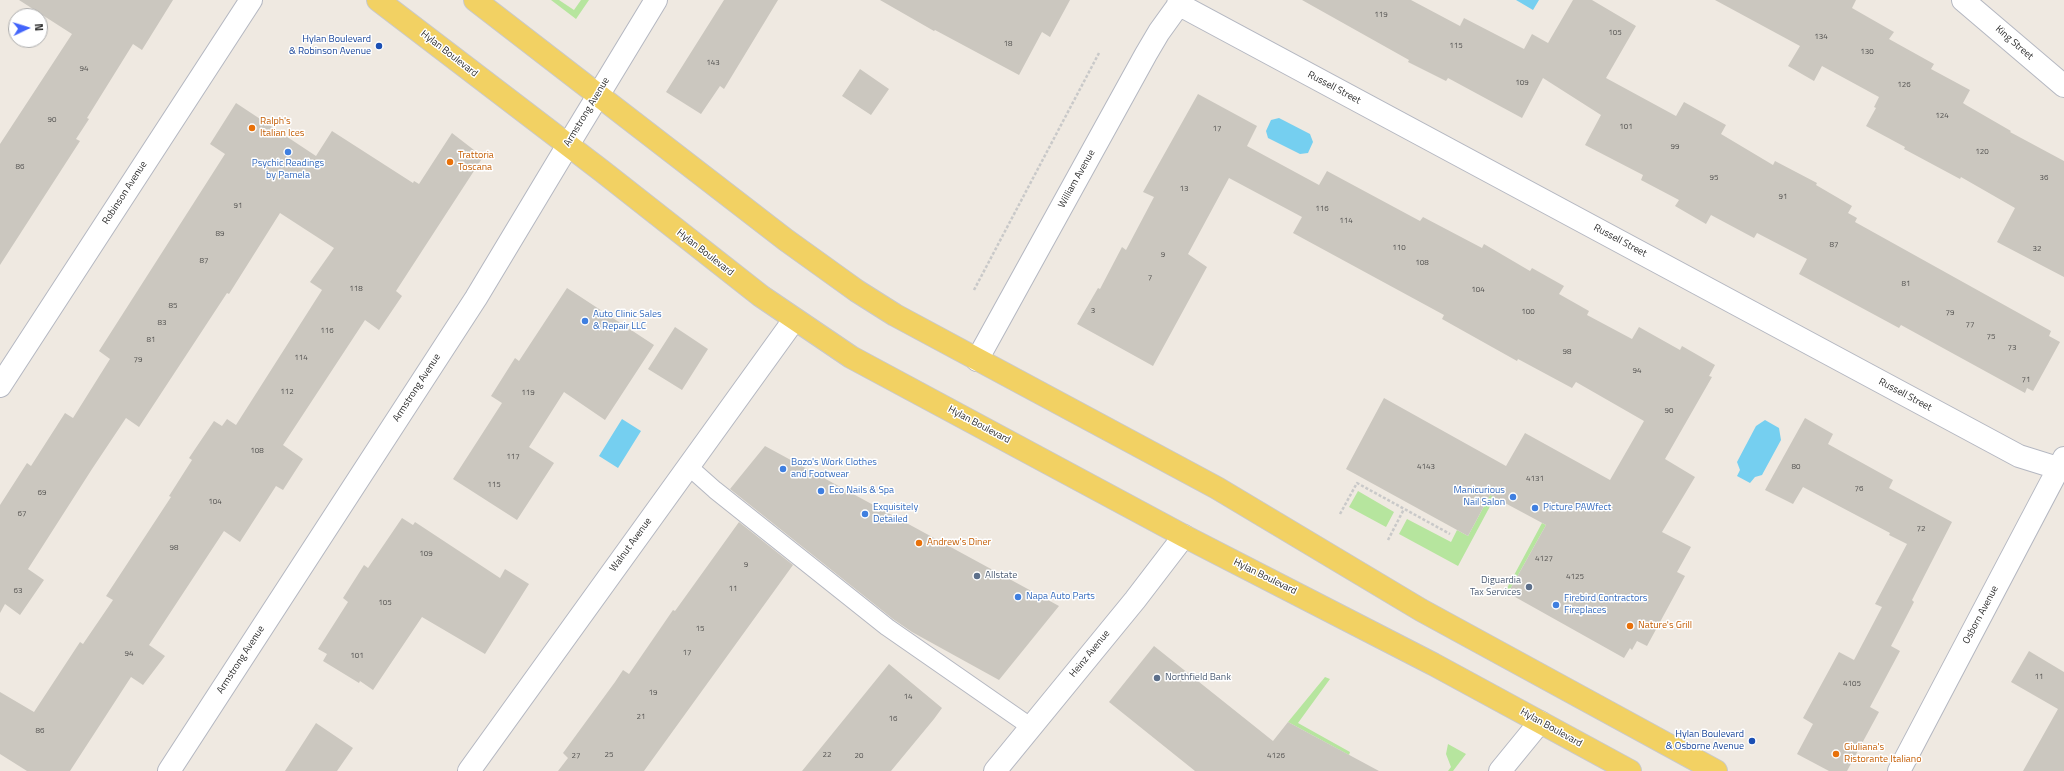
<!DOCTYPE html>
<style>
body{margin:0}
#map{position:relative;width:2064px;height:771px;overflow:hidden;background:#efe9e1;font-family:"Titillium Web",sans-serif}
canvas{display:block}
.north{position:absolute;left:8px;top:8px;width:40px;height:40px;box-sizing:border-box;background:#fff;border:1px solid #ababab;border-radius:50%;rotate:86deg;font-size:11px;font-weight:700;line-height:16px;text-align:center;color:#2e2e2e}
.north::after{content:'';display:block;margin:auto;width:14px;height:18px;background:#4264fb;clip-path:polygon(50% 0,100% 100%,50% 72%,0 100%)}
</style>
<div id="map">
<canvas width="2064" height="771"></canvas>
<div class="north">N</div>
</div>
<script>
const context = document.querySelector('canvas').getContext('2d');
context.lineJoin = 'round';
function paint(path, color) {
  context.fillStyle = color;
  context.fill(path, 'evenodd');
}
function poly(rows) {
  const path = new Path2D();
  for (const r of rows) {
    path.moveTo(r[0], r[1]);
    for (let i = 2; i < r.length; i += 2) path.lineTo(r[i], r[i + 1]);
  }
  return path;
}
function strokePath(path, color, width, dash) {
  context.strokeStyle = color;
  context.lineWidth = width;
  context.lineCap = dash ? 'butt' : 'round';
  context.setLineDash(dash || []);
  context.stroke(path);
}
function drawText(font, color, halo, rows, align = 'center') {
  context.font = font + ' "Titillium Web",sans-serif';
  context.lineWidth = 3;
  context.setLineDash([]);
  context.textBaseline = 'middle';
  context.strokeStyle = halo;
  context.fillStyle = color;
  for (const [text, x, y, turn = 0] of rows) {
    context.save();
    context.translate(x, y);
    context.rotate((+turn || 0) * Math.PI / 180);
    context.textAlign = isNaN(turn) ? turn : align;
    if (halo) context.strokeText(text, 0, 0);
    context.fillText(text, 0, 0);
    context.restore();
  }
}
paint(poly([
 [551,0,559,0,574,10,581,0,589,0,576,19],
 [1358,491,1394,512,1386,527,1349,507],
 [1490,495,1495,497,1458,566,1399,534,1407,519,1451,542,1457,530,1468,536],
 [1542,523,1546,525,1508,593,1505,592],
 [1325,677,1330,679,1298,723,1350,752,1349,755,1288,722],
 [1448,744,1466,754,1453,771,1448,771,1451,767,1446,754]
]), '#b6e59e');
paint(poly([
 [1516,0,1539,0,1533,10],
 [1279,118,1310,134,1313,142,1308,153,1300,154,1268,138,1266,131,1271,120],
 [622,419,641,431,618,468,599,456],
 [1765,420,1779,428,1781,440,1762,475,1755,477,1750,483,1737,476,1740,470,1737,462,1756,426]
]), '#75cff0');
paint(poly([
 [19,0,173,0,142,50,133,44,87,118,89,119,76,139,80,141,0,265,0,144,72,34],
 [724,0,778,0,724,89,720,86,701,114,666,92],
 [880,0,1070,0,1050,37,1042,32,1019,75,935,30,934,31],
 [1302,0,1411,0,1460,26,1464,18,1524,49,1532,34,1548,43,1573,0,1592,0,1636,26,1606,78,1676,116,1684,102,1726,125,1721,134,1773,165,1775,161,1817,183,1816,185,1852,206,1848,213,1857,218,1855,222,2051,331,2049,336,2060,342,2033,391,2027,388,2025,393,1901,325,1899,328,1799,274,1807,259,1757,233,1754,238,1711,215,1706,224,1675,206,1679,200,1641,180,1643,175,1585,145,1601,115,1543,78,1522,118,1448,78,1446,81,1408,62,1409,60],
 [1715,0,1856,0,1852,8,1894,32,1889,39,1934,64,1931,69,1970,90,1963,103,1966,105,2011,131,2010,132,2064,161,2064,277,1997,242,2015,208,1961,177,1960,179,1904,149,1905,147,1866,126,1876,108,1874,107,1879,97,1822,66,1814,81,1788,66,1800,46],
 [860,69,889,89,871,115,842,96],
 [1198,94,1257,126,1247,146,1319,185,1327,171,1420,221,1423,217,1482,248,1484,244,1530,271,1532,268,1564,286,1559,294,1589,311,1587,315,1632,339,1639,327,1680,350,1682,346,1715,365,1709,376,1712,377,1665,459,1695,477,1662,532,1691,547,1677,572,1685,576,1647,646,1637,641,1632,650,1630,648,1624,658,1508,593,1546,525,1490,495,1468,536,1346,469,1384,398,1506,466,1525,433,1610,480,1644,421,1576,382,1572,388,1518,359,1517,361,1442,319,1444,315,1293,233,1302,217,1229,178,1188,254,1207,267,1153,366,1077,324,1098,288,1100,289,1122,247,1126,250,1154,197,1143,192],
 [236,103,316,156,332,131,413,183,414,181,419,184,452,133,483,157,396,291,402,296,379,330,365,320,283,445,303,459,283,490,276,486,240,542,224,531,149,645,165,656,143,685,131,677,70,771,27,771,0,754,0,692,34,712,80,642,83,644,113,600,106,596,171,497,169,496,192,460,189,458,214,421,222,426,227,419,236,425,322,290,310,282,334,248,280,213,229,294,227,293,139,427,126,418,92,469,28,569,44,580,20,615,5,604,0,613,0,505,27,463,31,466,65,413,73,418,110,359,99,351,225,154,210,144],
 [567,288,654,345,605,420,564,392,529,447,554,463,517,520,453,479,502,403,491,396,515,358,519,361],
 [675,327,708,349,682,390,648,369],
 [1805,418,1833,434,1828,444,1893,480,1889,488,1952,522,1912,600,1914,602,1891,646,1900,651,1870,707,1879,712,1847,771,1829,771,1797,754,1813,724,1803,718,1839,652,1854,660,1882,607,1875,604,1907,544,1889,535,1890,533,1803,487,1793,504,1765,490],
 [765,446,1059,606,999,680,912,632,893,619,730,489],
 [402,518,413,525,415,522,500,578,505,569,529,584,485,654,422,617,373,690,360,681,359,683,323,661,327,654,318,649,348,602,343,598,364,565,368,568],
 [739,522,793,565,644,771,558,771,568,758,563,753,615,682,623,670,629,674,673,610,675,611],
 [1154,646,1273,741,1288,722,1379,771,1195,771,1109,702],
 [2029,651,2064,672,2064,771,2023,771,2058,709,2011,682],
 [889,664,942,708,934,719,891,771,802,771],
 [316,723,353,748,337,771,285,771]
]), '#cbc7bf');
const service = poly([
 [688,466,715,490,887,627,1031,727]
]);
const minor = poly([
 [1963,0,2064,86],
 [1178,4,2019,456,2064,470],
 [977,360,1146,54,1159,32,1182,0],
 [0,386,251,0],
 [169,771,476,298,568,145],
 [469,771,794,320],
 [995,771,1135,600,1184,536],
 [1500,771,1540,722],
 [1899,771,2064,458]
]);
const tertiary = poly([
 [568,145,656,0]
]);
const primary = poly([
 [378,0,602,171,761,296,851,357,1184,536,1433,664,1630,771],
 [475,0,786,240,857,291,895,315,1217,488,1421,610,1716,771]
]);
strokePath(service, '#b4b7c1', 19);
strokePath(minor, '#b4b7c1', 24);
strokePath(tertiary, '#b4b7c1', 24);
strokePath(primary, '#c9c9c9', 24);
strokePath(poly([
 [974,290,1099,53],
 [1340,514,1357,483,1450,534],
 [1388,540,1404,509]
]), '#c9c9c9', 2.5, [3, 2]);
strokePath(service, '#fff', 17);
strokePath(minor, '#fff', 22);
strokePath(tertiary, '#fff', 22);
strokePath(primary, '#f2d163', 22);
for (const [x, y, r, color] of [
 [379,46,4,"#1a4fb4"],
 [252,128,4,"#e8710a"],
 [288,152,4,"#3f7fe0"],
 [450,162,4,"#e8710a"],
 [585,321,4,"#3f7fe0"],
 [783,469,4,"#3f7fe0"],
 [821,491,4,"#3f7fe0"],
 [1513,497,4,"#3f7fe0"],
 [1535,508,4,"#3f7fe0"],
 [865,514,4,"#3f7fe0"],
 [919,543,4,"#e8710a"],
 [977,576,4,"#5c6f8a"],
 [1529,587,4,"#5c6f8a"],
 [1018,597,4,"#3f7fe0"],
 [1556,605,4,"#3f7fe0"],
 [1630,626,4,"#e8710a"],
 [1157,678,4,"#5c6f8a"],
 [1752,741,4,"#1a4fb4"],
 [1836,754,4,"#e8710a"]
]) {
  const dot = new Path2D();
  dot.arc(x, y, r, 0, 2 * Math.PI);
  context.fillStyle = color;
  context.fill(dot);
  strokePath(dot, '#fff', 1.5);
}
drawText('8px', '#555452', null, [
 ["119",1381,15],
 ["105",1615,33],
 ["134",1821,37],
 ["18",1008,44],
 ["115",1456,46],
 ["130",1867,52],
 ["143",713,63],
 ["94",84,69],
 ["109",1522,83],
 ["126",1904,85],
 ["124",1942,116],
 ["90",52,120],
 ["101",1626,127],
 ["17",1217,129],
 ["99",1675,147],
 ["120",1982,152],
 ["86",20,167],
 ["95",1714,178],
 ["36",2044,178],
 ["13",1184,189],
 ["91",1783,197],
 ["91",238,206],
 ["116",1322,209],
 ["114",1346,221],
 ["89",220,234],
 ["87",1834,245],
 ["110",1399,248],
 ["32",2037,249],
 ["9",1163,255],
 ["87",204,261],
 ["108",1422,263],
 ["7",1150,278],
 ["81",1906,284],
 ["118",356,289],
 ["104",1478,290],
 ["85",173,306],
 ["3",1093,311],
 ["100",1528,312],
 ["79",1950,313],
 ["83",162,323],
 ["77",1970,325],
 ["116",327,331],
 ["75",1991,337],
 ["81",151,340],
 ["73",2012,348],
 ["98",1567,352],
 ["114",301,358],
 ["79",138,360],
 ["94",1637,371],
 ["71",2026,380],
 ["112",287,392],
 ["119",528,393],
 ["90",1669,411],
 ["108",257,451],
 ["117",513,457],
 ["4143",1426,467],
 ["80",1796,467],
 ["4131",1535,479],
 ["115",494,485],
 ["76",1859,489],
 ["69",42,493],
 ["104",215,502],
 ["67",22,514],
 ["72",1921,529],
 ["98",174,548],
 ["109",426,554],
 ["4127",1544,559],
 ["9",746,565],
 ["4125",1575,577],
 ["11",733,589],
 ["63",18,591],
 ["105",385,603],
 ["15",700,629],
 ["17",687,653],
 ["94",129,654],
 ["101",357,656],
 ["11",2039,677],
 ["4105",1852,684],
 ["19",653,693],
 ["14",908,697],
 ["21",641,717],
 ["16",893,719],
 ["86",40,731],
 ["25",609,755],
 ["22",827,755],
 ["27",576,756],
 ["20",859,756],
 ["4126",1276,756]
]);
drawText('10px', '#164399', '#fff', [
 ["Hylan Boulevard",371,40],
 ["& Robinson Avenue",371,52],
 ["Hylan Boulevard",1744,735],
 ["& Osborne Avenue",1744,747]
], 'right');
drawText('10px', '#2e2e2e', '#fff', [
 ["King Street",2014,43,41],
 ["Hylan Boulevard",449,54,38],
 ["Russell Street",1334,88,28],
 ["Armstrong Avenue",587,112,-59],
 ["William Avenue",1077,179,-61],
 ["Robinson Avenue",125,193,-57],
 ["Russell Street",1620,241,28],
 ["Hylan Boulevard",705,253,38],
 ["Armstrong Avenue",417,388,-57],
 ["Russell Street",1905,395,28],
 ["Hylan Boulevard",979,425,28],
 ["Walnut Avenue",631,545,-54],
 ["Hylan Boulevard",1265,577,26],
 ["Osborn Avenue",1981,615,-62],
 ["Heinz Avenue",1090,654,-51],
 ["Armstrong Avenue",241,660,-57],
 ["Hylan Boulevard",1551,728,29]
]);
drawText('10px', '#c56008', '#fff', [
 ["Ralph's",260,122],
 ["Italian Ices",260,134],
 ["Trattoria",458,156],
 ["Toscana",458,168],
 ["Andrew's Diner",927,543],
 ["Nature's Grill",1638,626],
 ["Giuliana's",1844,748],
 ["Ristorante Italiano",1844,760]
], 'left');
drawText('10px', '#366cbe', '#fff', [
 ["Psychic Readings",288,164,"center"],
 ["by Pamela",288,176,"center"],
 ["Auto Clinic Sales",593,315],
 ["& Repair LLC",593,327],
 ["Bozo's Work Clothes",791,463],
 ["and Footwear",791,475],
 ["Eco Nails & Spa",829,491],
 ["Manicurious",1505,491,"right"],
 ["Nail Salon",1505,503,"right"],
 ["Exquisitely",873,508],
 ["Detailed",873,520],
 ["Picture PAWfect",1543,508],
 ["Napa Auto Parts",1026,597],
 ["Firebird Contractors",1564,599],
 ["Fireplaces",1564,611]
], 'left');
drawText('10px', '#4e5e75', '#fff', [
 ["Allstate",985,576],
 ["Diguardia",1521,581,"right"],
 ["Tax Services",1521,593,"right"],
 ["Northfield Bank",1165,678]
], 'left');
</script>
